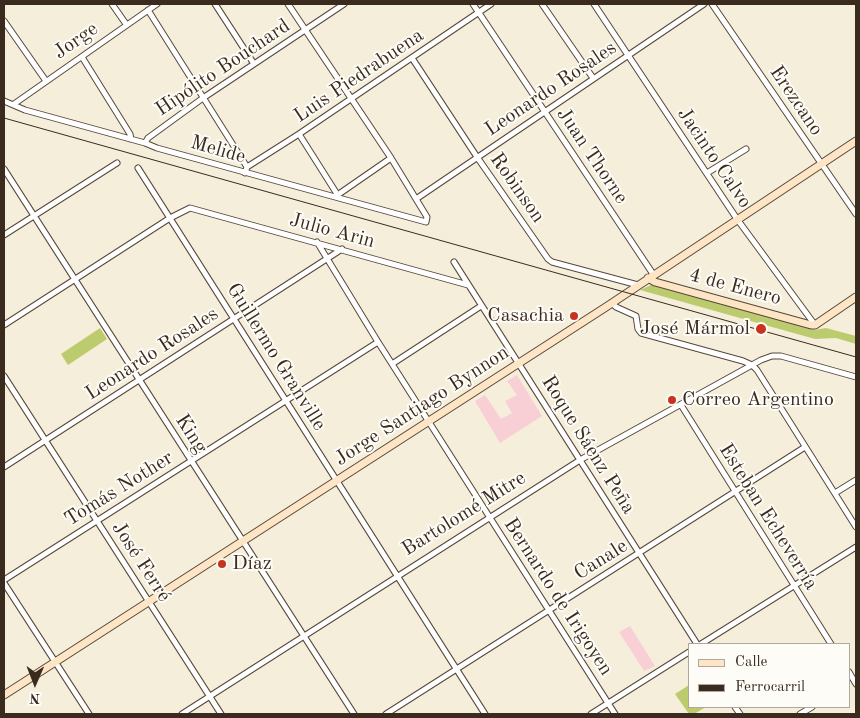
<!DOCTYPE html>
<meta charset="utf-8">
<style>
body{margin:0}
#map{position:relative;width:860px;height:718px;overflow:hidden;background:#f5eedb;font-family:"Old Standard TT",serif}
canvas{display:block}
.frame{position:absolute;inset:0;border:5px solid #3b2a1e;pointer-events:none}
.legend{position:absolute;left:688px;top:643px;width:162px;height:65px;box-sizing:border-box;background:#fdfcf7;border:1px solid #afa8a0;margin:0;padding:6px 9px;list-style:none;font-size:15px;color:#3b2a1e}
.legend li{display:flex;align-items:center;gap:10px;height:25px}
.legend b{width:25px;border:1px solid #afa8a0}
.north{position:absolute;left:10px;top:658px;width:50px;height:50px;-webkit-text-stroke:4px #fdfcf7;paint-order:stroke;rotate:181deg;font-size:14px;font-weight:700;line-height:20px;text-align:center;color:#3b2a1e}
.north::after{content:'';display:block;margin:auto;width:18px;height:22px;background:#3b2a1e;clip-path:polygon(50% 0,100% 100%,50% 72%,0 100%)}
</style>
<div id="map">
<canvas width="860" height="718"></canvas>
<div class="frame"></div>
<ul class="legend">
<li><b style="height:6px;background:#fde5c5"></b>Calle</li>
<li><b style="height:6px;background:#3b2a1e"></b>Ferrocarril</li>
</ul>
<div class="north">N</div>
</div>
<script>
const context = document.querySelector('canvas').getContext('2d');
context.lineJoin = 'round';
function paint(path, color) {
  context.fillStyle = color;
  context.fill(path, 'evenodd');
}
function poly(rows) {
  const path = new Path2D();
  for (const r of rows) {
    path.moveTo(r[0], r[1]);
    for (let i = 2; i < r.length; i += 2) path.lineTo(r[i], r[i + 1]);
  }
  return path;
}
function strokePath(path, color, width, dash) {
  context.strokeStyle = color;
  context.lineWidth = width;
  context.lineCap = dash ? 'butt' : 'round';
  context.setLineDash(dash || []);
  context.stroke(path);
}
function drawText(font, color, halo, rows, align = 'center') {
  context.font = font + ' "Old Standard TT",serif';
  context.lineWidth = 4;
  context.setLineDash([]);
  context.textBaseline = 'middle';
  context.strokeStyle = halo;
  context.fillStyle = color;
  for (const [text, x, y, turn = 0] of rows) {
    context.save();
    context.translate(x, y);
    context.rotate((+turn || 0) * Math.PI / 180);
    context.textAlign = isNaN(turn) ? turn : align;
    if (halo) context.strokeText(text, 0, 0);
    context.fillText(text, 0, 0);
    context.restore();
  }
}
paint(poly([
 [517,375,542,416,500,443,475,401,485,395,501,419,512,413,505,401,517,395,507,381],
 [630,626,655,666,644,671,619,632]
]), '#f7cfd5');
paint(poly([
 [651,285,814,330,826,328,856,336,856,344,836,338,815,339,640,290],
 [100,328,107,339,68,365,61,354],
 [689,685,689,707,706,707,694,714,689,714,675,694]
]), '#bccb6d');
const street = poly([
 [112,4,126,24],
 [215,4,254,64],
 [473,4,653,274],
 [542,4,593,78],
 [594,4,737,219,815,325],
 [712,4,856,214],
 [148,10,247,167],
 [4,21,46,81],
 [82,57,130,134,131,139],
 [412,58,477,157,548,259,552,262,638,285],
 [4,101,25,110,145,143,157,148,426,222,427,217,391,158,288,4],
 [14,104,157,4],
 [299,134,337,194],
 [145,143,148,138,203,98,344,4],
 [138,168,485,714],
 [4,169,354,714],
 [245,173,247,167,299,134,491,4],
 [707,173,746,149],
 [336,196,391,158],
 [416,199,704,4],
 [4,235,117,163],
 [317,242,378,342,615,714],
 [454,262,697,644],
 [612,303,616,307,636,316,638,329,641,333,743,361,752,365,757,370,856,527],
 [4,325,170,218,190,208,468,285],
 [392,364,481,306],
 [4,376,221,714],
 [681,405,831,644],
 [4,467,342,249],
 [835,493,856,480],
 [4,580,378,342],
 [4,583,89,714],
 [701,644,856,547],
 [849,672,856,684],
 [735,707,740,714],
 [182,714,580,460,761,360,772,356,781,356,856,377],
 [386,714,805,447],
 [591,714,689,652],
 [800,714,812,707]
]);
const secondary = poly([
 [648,278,655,282,811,325,815,325,856,297],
 [4,695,606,307,856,141]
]);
strokePath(street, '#57473a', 7);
strokePath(secondary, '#57473a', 9);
strokePath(street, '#fff', 5);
strokePath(secondary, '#fde5c5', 7);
strokePath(poly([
 [4,118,856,357]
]), '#3b2a1e', 1);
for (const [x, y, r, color] of [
 [574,316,5,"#c8321e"],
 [761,329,6,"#c8321e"],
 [672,400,5,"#c8321e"],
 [222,564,5,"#c8321e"]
]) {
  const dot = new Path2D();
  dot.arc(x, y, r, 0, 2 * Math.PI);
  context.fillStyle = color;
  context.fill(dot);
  strokePath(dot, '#fdfcf7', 2);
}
drawText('20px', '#3b2a1e', '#fdfcf7', [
 ["Jorge",76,41,-35],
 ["Hipólito Bouchard",223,68,-34],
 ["Luis Piedrabuena",359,76,-34],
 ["Leonardo Rosales",551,89,-34],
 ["Erezcano",796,101,56],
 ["Melide",218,150,16],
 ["Juan Thorne",592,156,56],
 ["Jacinto Calvo",714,158,56],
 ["Robinson",517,188,55],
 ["Julio Arin",332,231,15],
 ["4 de Enero",735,287,15],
 ["Leonardo Rosales",152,354,-33],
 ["Guillermo Granville",276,357,58],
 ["Jorge Santiago Bynnon",422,406,-33],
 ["King",191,434,57],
 ["Roque Sáenz Peña",588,445,58],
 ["Tomás Nother",119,489,-32],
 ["Bartolomé Mitre",464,514,-32],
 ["Esteban Echeverría",768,517,58],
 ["Canale",601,560,-32],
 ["José Ferré",141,562,57],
 ["Bernardo de Irigoyen",558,597,57]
]);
drawText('20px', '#3b2a1e', '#fdfcf7', [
 ["Casachia",564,316],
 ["José Mármol",750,329],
 ["Correo Argentino",682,400,"left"],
 ["Díaz",232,564,"left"]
], 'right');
</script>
